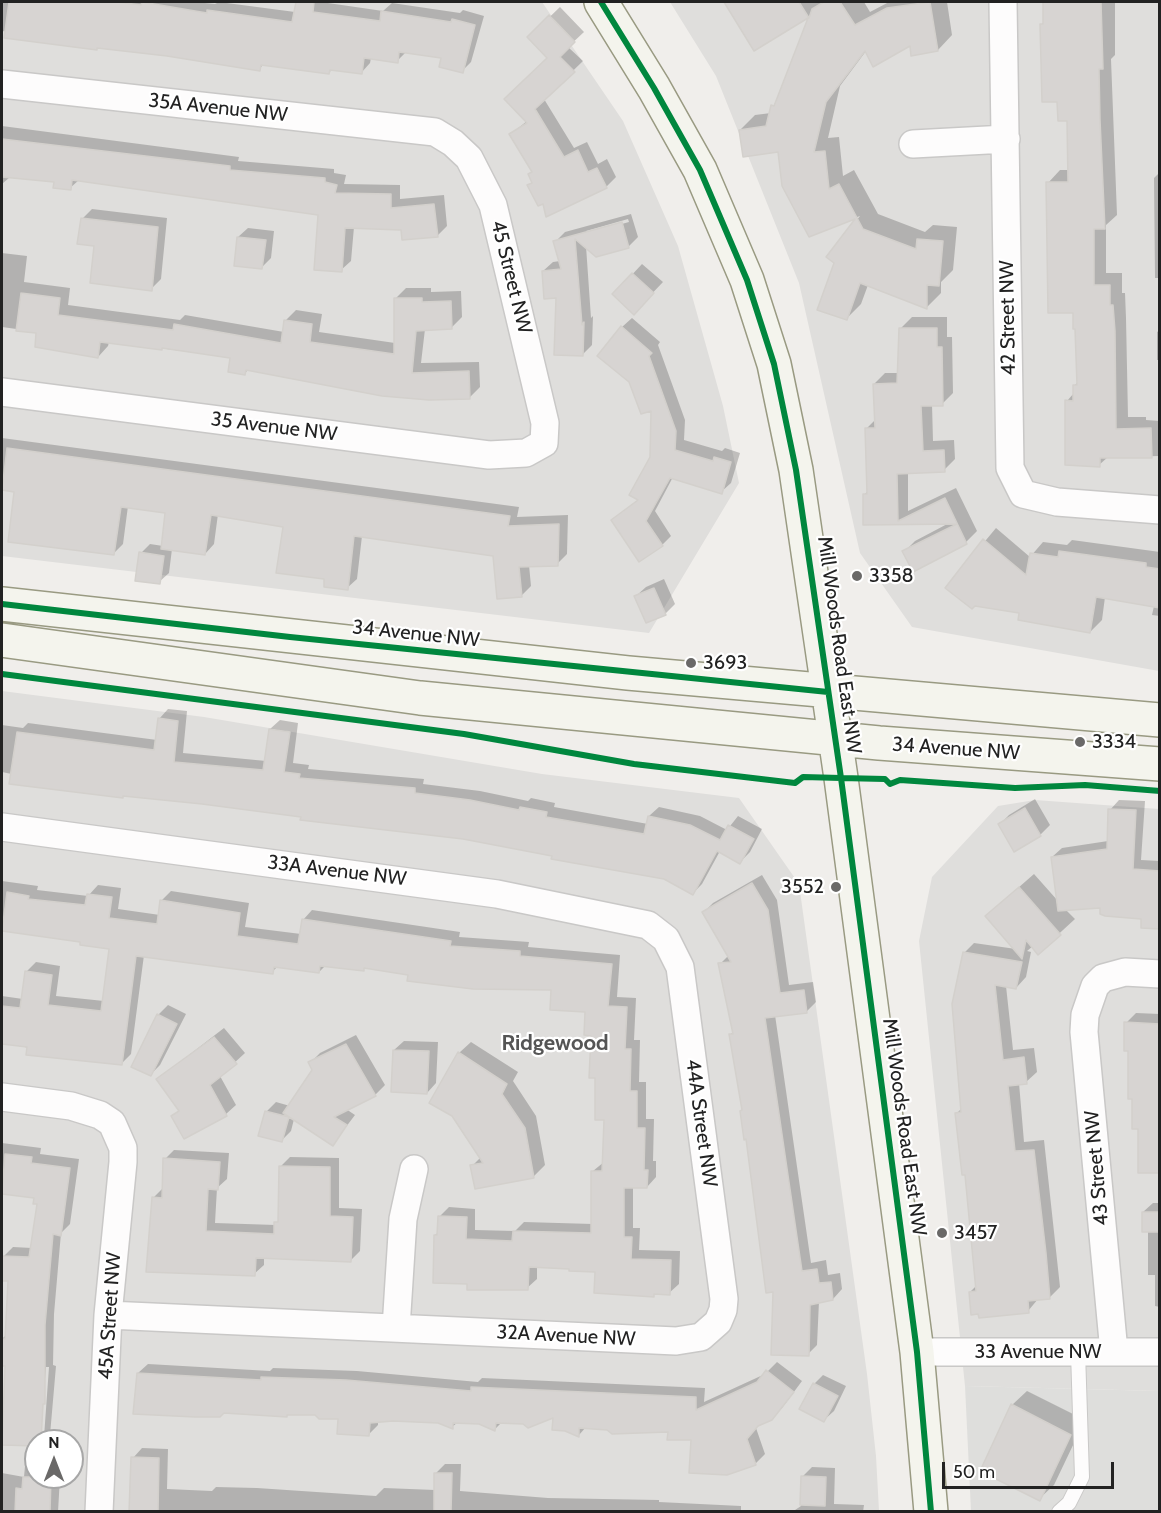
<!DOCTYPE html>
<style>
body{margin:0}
#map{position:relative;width:1161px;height:1513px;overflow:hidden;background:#f0eeeb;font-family:Cabin,sans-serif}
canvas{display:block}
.frame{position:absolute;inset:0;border:3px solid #222;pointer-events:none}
.north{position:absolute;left:24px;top:1429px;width:60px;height:60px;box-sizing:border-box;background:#fff;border:2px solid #a7a7a7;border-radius:50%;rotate:0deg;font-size:16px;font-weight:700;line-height:24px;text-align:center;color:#222}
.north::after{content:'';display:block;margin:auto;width:21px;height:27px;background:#6a6968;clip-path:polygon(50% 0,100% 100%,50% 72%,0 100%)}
.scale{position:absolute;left:942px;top:1462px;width:172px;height:27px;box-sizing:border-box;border:3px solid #222;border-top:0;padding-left:8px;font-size:18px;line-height:21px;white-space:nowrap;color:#222;-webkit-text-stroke:4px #fff;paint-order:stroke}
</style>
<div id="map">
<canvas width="1161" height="1513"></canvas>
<div class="frame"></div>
<div class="north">N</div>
<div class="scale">50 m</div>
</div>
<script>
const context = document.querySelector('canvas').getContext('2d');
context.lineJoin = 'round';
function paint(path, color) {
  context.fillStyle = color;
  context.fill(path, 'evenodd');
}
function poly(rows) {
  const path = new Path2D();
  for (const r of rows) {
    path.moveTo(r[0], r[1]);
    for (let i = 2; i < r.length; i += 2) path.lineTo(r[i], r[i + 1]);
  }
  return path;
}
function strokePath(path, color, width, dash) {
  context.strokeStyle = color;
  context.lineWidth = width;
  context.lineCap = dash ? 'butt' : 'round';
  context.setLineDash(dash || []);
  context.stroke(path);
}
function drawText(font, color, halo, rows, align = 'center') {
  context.font = font + ' Cabin,sans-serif';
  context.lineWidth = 4.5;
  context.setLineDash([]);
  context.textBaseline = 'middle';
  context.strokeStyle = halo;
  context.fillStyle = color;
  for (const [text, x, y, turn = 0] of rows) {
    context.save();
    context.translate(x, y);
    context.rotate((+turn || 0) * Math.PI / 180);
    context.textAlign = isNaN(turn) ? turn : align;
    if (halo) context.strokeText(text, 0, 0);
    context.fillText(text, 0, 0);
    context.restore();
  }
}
paint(poly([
 [2,2,542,2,623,121,678,246,723,406,739,483,649,633,2,556],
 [670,2,1159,2,1159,671,912,627,860,553,799,283,716,76],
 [2,691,204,717,542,774,739,798,799,884,867,1374,876,1456,879,1511,2,1512],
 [36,1441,72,1441,72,1477,36,1477],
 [1035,800,1159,809,1159,1391,965,1386,919,941,932,877,998,806]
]), '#dfdedc');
paint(poly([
 [965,1386,1159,1391,1159,1511,971,1511]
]), '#dededc');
paint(poly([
 [2,2,195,2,215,4,219,2,295,12,297,2,321,2,383,11,392,3,460,13,463,10,484,16,471,62,462,71,443,57,406,52,397,61,371,58,370,63,361,73,332,69,329,73,264,64,259,69,2,31],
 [726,2,864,2,870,12,889,2,947,2,952,35,938,50,911,44,866,51,840,86,828,138,839,137,843,176,854,170,878,214,925,232,933,225,957,227,953,270,941,282,941,293,927,307,868,285,861,304,846,319,835,262,828,256,860,216,809,235,779,150,740,130,755,115,771,113,811,15,755,49],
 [1044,2,1115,2,1115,55,1111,59,1117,215,1106,225,1106,273,1122,273,1122,293,1125,293,1126,318,1128,417,1146,417,1146,420,1160,421,1160,456,1108,457,1099,465,1067,401,1074,393,1075,385,1078,382,1074,311,1048,183,1060,170,1070,170,1068,119,1059,100,1041,25,1044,22],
 [560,7,584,32,568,47,583,61,544,99,574,148,587,142,598,164,607,159,616,177,606,187,544,202,529,186,533,182,530,174,533,170,511,134,527,121,549,58,529,37],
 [2,126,239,157,238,161,334,169,334,173,346,175,344,184,400,185,400,199,444,195,447,226,437,236,402,228,354,227,351,261,341,270,320,214,79,180,70,188,56,181,10,177,2,184],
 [1160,172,1160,278,1155,278,1154,178],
 [92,209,167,218,161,279,151,289,96,245,82,219],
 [631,214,638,237,628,247,586,246,591,318,593,316,592,345,582,355,558,297,543,271,553,262,560,261,555,242,565,232],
 [628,219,629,222,589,233,586,231],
 [248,228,274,231,271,258,262,267,238,237],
 [2,253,27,256,24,282,70,288,68,305,180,320,185,315,284,332,285,321,296,310,322,314,319,332,395,343,395,299,406,288,431,288,431,292,461,291,462,317,451,328,425,329,421,363,479,362,480,387,470,397,249,369,245,373,232,357,109,342,108,346,98,357,38,332,2,327],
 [642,264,663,282,643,303,614,294],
 [912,317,947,317,947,337,952,337,953,393,942,404,932,404,933,441,954,440,955,459,944,470,908,472,908,511,956,488,977,531,966,542,904,552,915,541,951,522,865,523,865,494,869,490,866,429,876,419,874,384,885,373,899,373,901,328],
 [632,318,660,342,658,345,685,420,684,440,722,451,725,448,740,453,731,483,721,492,673,477,655,511,671,536,662,545,613,520,639,499,652,457,653,409,622,327],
 [1160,330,1160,360,1157,360,1157,332],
 [2,438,519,507,517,517,568,515,567,554,557,564,529,565,531,586,521,596,495,555,362,536,357,579,347,588,326,578,284,525,218,514,214,544,205,554,172,549,169,573,159,582,141,553,150,544,163,546,167,512,128,506,123,544,113,554,16,492,2,490],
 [996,528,1030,557,1043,542,1067,545,1072,540,1160,552,1160,616,1152,615,1154,606,1105,597,1102,620,1090,632,947,587],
 [664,579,675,604,665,614,636,596,646,587],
 [168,709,187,711,183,753,266,761,270,729,280,720,298,723,293,763,309,765,308,769,424,779,423,784,480,791,528,801,531,798,555,803,554,807,648,824,649,816,659,807,700,816,727,830,738,816,762,829,750,852,740,862,720,851,702,884,693,893,664,878,463,837,125,794,122,797,2,772,2,725,23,728,28,723,157,740,159,719],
 [1035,799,1050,825,1040,835,1015,850,1000,824,1009,815],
 [1119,800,1145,801,1141,860,1160,861,1160,927,1143,917,1102,906,1065,909,1075,919,1039,952,1033,946,1027,951,1031,952,1026,977,1016,988,1006,986,1013,1050,1034,1048,1037,1072,1026,1082,1019,1083,1024,1142,1044,1140,1060,1287,1049,1298,1038,1299,1028,1311,970,1292,977,1285,966,1173,956,1114,962,1108,964,953,974,943,1016,949,1002,902,1034,874,1058,901,1052,857,1062,848,1108,841,1110,810],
 [762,875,777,900,789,985,813,982,816,1002,807,1011,775,1015,811,1263,826,1260,828,1275,840,1273,842,1289,833,1299,819,1301,817,1345,808,1354,775,1291,730,1035,734,1031,720,964,729,955,704,912,713,903],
 [2,881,38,886,37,890,88,896,98,885,121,888,118,909,160,915,162,900,171,891,249,903,245,927,301,934,303,920,312,910,460,932,459,937,529,942,528,947,620,955,617,997,636,998,634,1040,640,1040,639,1082,646,1082,646,1119,654,1119,653,1161,656,1161,656,1177,647,1187,633,1187,633,1228,640,1228,639,1250,680,1251,679,1284,669,1293,656,1293,654,1295,597,1271,537,1266,537,1279,527,1288,469,1282,435,1235,439,1232,439,1217,449,1207,475,1209,475,1230,515,1231,524,1222,593,1224,593,1171,604,1162,606,1119,597,1077,592,1034,586,1011,553,989,365,967,363,970,326,965,319,972,278,966,272,972,144,955,131,1054,121,1064,2,1043,2,996,23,999,26,972,36,962,60,966,56,996,104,1001,110,948,82,940,2,930],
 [168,1005,186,1014,160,1065,150,1075,158,1015],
 [1136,1013,1160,1014,1160,1172,1140,1128,1134,1097,1126,1023],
 [224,1028,245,1053,220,1076,236,1105,226,1114,173,1116,180,1109,158,1079],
 [356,1035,385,1085,375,1095,346,1109,355,1115,333,1144,294,1119,291,1131,282,1140,266,1112,276,1102,290,1106,314,1070,310,1063,320,1053],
 [404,1041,438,1042,436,1083,427,1093,394,1050],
 [471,1042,518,1072,513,1081,536,1116,545,1165,533,1177,472,1166,481,1157,459,1053],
 [2,1143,41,1148,40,1154,79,1159,70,1224,61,1233,54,1314,53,1365,56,1366,50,1435,44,1441,36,1441,36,1477,60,1477,58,1512,2,1512,2,1473,24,1477,26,1455,36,1444,7,1365,2,1364,2,1339,7,1334,9,1280,3,1257,13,1247,32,1248,39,1203,35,1197,2,1192],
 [46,1367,49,1367,44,1437,40,1437],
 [174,1150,229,1153,227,1179,217,1188,215,1223,276,1225,280,1218,280,1167,290,1157,339,1158,339,1208,362,1209,360,1251,350,1261,264,1257,264,1265,254,1274,153,1198,162,1189,165,1159],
 [1153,1203,1160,1203,1160,1307,1155,1306,1155,1275,1148,1275,1148,1231,1143,1212],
 [777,1362,802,1381,782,1408,756,1428,765,1454,755,1464,669,1431,586,1427,579,1435,554,1416,523,1422,502,1422,495,1429,479,1422,458,1422,452,1427,438,1422,378,1421,378,1425,369,1434,340,1417,138,1373,148,1364,270,1371,273,1368,357,1371,478,1382,482,1378,705,1388,704,1402,765,1374],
 [823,1375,846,1386,834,1411,824,1420,814,1384],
 [1027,1391,1085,1420,1054,1485,1039,1499,1012,1405],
 [142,1448,168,1449,167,1489,212,1491,216,1487,257,1488,376,1496,384,1488,435,1490,436,1473,445,1464,461,1464,460,1491,548,1498,659,1500,659,1502,741,1506,741,1511,748,1512,131,1512,133,1458],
 [812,1467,835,1468,834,1504,864,1505,863,1512,792,1512,801,1506,803,1476]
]), '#0003');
const building = poly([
 [9,2,117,2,141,5,142,2,207,13,207,10,292,22,296,2,314,2,313,12,380,21,381,11,451,22,452,19,475,25,463,73,439,67,441,58,399,52,398,63,364,58,362,74,330,70,329,74,261,65,260,71,167,56,97,48,97,50,4,38,9,2],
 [724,2,799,2,809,18,812,9,824,2,840,2,855,25,887,8,930,2,938,51,911,56,910,46,873,67,865,51,826,102,814,152,825,151,829,189,839,184,863,229,916,249,917,239,943,241,939,286,927,285,927,309,860,283,847,320,817,310,834,263,826,257,855,219,809,237,782,186,778,152,743,157,739,130,766,126,771,105,774,106,808,18,754,51,724,2],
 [1043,2,1101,2,1103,69,1099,69,1100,120,1105,229,1094,229,1094,285,1110,285,1110,305,1113,305,1115,331,1116,429,1151,428,1152,458,1100,458,1100,467,1065,465,1065,400,1073,401,1073,385,1077,385,1075,329,1073,329,1073,313,1048,313,1046,182,1068,182,1067,121,1058,121,1057,102,1042,102,1040,24,1043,24,1043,2],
 [549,15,575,42,560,57,575,72,535,109,564,157,578,150,588,172,597,168,607,188,546,217,543,204,538,206,527,185,532,183,528,174,532,172,509,134,527,123,504,99,547,58,527,37,549,15],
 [2,139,230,166,230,170,325,178,325,182,337,185,335,193,391,194,391,208,434,204,438,237,402,240,401,230,345,228,342,272,314,270,318,215,72,180,71,190,53,188,54,182,2,177,2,139],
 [81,218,158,227,152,291,90,283,94,246,77,244,81,218],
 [622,222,629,248,596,257,575,239,582,325,584,322,583,356,554,355,556,298,544,299,542,271,561,269,553,241,622,222],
 [237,237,266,240,262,269,234,266,237,237],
 [632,273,654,293,634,315,612,294,632,273],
 [21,293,60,298,58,315,173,330,174,324,281,343,284,320,312,324,310,342,394,354,394,298,422,298,422,302,451,301,452,329,416,331,412,373,469,371,470,399,429,400,382,396,246,370,245,375,228,372,230,358,162,348,162,350,100,342,98,358,35,347,36,333,16,331,21,293],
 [621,326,652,353,649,356,676,431,675,450,713,461,714,457,731,462,722,494,670,478,646,521,663,546,639,562,611,520,638,500,629,495,650,457,651,411,641,414,629,382,597,356,621,326],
 [899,328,937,328,937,347,942,347,943,406,921,406,923,451,944,450,945,472,897,474,898,521,945,498,967,544,913,572,902,551,957,524,863,525,863,494,867,494,865,428,875,428,873,384,897,383,899,328],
 [7,448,510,516,508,526,559,524,558,566,519,567,522,597,497,599,493,556,354,536,348,590,324,587,324,579,276,573,283,527,211,515,205,555,161,549,165,513,121,507,114,555,8,542,14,492,2,490,7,448],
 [983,539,1026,575,1030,553,1058,557,1059,551,1146,563,1146,567,1160,569,1160,608,1096,597,1090,633,1018,620,1019,613,975,606,972,609,945,588,983,539],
 [139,552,164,556,160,584,135,581,139,552],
 [654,588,666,615,646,623,634,596,654,588],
 [158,718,178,721,174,762,263,770,269,729,290,732,284,772,300,774,299,778,415,788,415,793,470,800,519,810,520,807,547,812,546,817,644,834,648,816,690,825,720,840,728,825,754,839,740,864,717,851,693,895,664,879,551,859,552,856,463,839,300,820,301,817,202,804,123,796,123,798,9,784,17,732,154,750,158,718],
 [1025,808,1041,836,1014,852,998,824,1025,808],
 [1108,809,1136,810,1133,869,1160,871,1160,929,1141,928,1141,919,1105,916,1100,914,1100,908,1058,911,1051,857,1107,849,1108,809],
 [752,883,768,910,780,993,804,990,807,1013,765,1018,802,1271,817,1269,819,1283,831,1282,833,1300,810,1305,809,1356,771,1355,773,1292,766,1293,746,1139,744,1140,740,1111,742,1110,729,1034,733,1034,718,963,731,962,702,912,752,883],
 [1019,887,1061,935,1038,955,1026,940,1022,959,985,916,1019,887],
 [7,892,29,896,28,899,85,905,87,894,112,897,109,918,157,924,160,900,240,913,237,936,298,944,302,919,451,941,450,946,520,951,520,956,612,964,608,1006,627,1007,625,1049,631,1049,630,1091,637,1091,637,1128,645,1128,644,1170,648,1170,647,1188,624,1188,624,1237,632,1237,631,1259,671,1260,670,1295,654,1294,654,1297,594,1293,595,1272,569,1271,569,1269,529,1267,528,1290,467,1290,467,1284,433,1283,434,1235,437,1235,438,1216,467,1217,466,1239,512,1241,513,1231,591,1233,591,1171,602,1171,604,1120,595,1120,595,1078,589,1078,591,1036,584,1035,585,1012,550,1010,551,990,473,989,407,981,408,975,364,968,364,971,320,966,319,973,274,967,273,974,136,956,122,1065,26,1055,27,1047,2,1044,2,1006,20,1008,25,971,52,975,48,1005,101,1011,109,949,80,945,80,942,2,931,7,892],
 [963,952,1022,962,1016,989,995,985,1003,1060,1024,1057,1027,1084,1008,1086,1015,1151,1034,1150,1046,1253,1050,1299,1028,1301,1029,1313,979,1318,978,1314,971,1315,969,1292,976,1291,965,1175,962,1175,955,1113,961,1112,952,1004,963,952],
 [157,1014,177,1024,151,1076,131,1067,157,1014],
 [1124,1022,1160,1024,1160,1173,1138,1173,1138,1129,1132,1129,1132,1099,1128,1099,1128,1051,1124,1051,1124,1022],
 [214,1037,237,1064,210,1085,227,1116,184,1139,171,1116,179,1111,156,1079,214,1037],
 [346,1044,376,1096,334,1117,347,1125,333,1146,283,1113,312,1070,308,1062,346,1044],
 [393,1050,429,1051,427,1094,391,1092,393,1050],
 [458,1052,507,1084,502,1094,525,1128,534,1178,475,1189,470,1165,483,1163,452,1116,429,1103,458,1052],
 [265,1111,289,1117,282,1142,258,1136,265,1111],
 [5,1154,32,1157,31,1163,70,1168,61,1236,53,1234,45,1325,45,1404,43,1404,41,1441,36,1441,36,1446,2,1445,5,1366,2,1366,2,1339,5,1339,8,1281,2,1281,2,1256,29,1257,37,1204,33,1204,34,1198,2,1194,5,1154],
 [163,1158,220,1162,218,1190,208,1189,206,1231,274,1234,274,1222,278,1222,279,1166,330,1167,330,1216,353,1217,351,1262,256,1258,255,1276,146,1272,152,1197,162,1198,163,1158],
 [1142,1212,1160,1212,1160,1232,1142,1232,1142,1212],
 [766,1370,794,1392,772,1420,758,1426,747,1439,756,1465,727,1475,689,1473,691,1440,667,1440,668,1432,612,1434,607,1430,579,1428,579,1437,565,1431,552,1430,553,1418,528,1428,523,1424,496,1423,495,1431,479,1424,453,1423,453,1429,438,1423,393,1421,370,1423,369,1436,337,1434,338,1419,319,1419,315,1415,287,1415,287,1417,224,1413,220,1417,195,1417,133,1414,137,1373,261,1380,261,1377,346,1380,471,1391,471,1387,696,1397,696,1410,757,1382,766,1370],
 [813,1383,838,1396,824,1422,799,1409,813,1383],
 [1011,1404,1071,1435,1040,1501,980,1471,1011,1404],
 [131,1457,159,1458,158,1512,129,1512,131,1457],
 [434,1473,452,1473,451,1512,434,1512,434,1473],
 [801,1476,826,1477,825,1506,800,1505,801,1476],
 [23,1477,51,1477,50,1512,15,1512,16,1488,22,1489,23,1477]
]);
paint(building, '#d7d4d2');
strokePath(building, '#d3d0cc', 1.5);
const lane = poly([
 [1059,1512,1069,1503,1082,1477,1078,1352]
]);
const street = poly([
 [1003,2,1010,468,1023,494,1057,502,1160,510],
 [2,84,435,132,453,143,469,158,493,205,545,423,544,443,526,453,489,455,2,392],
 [913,144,1006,139],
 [2,827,497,894,648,925,666,939,680,967,724,1299,723,1310,718,1322,701,1337,676,1341,108,1315],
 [2,1097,71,1106,100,1115,112,1123,123,1148,123,1162,108,1315,99,1512],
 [396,1328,403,1219,414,1169],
 [917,1352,1160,1352],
 [1114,1352,1084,1032,1085,1015,1095,986,1103,978,1125,972,1160,974]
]);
const secondary = poly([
 [601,2,654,88,700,170,747,280,774,364,796,470,841,778,917,1352,931,1512],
 [2,604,628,673,1160,720],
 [2,640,420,698,879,743,1160,764]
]);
strokePath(lane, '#c9c8c7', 16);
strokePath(street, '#c9c8c7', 30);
strokePath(secondary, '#999a82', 36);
strokePath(lane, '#fdfcfc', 14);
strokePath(street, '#fdfcfc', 27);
strokePath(secondary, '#f4f4ed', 33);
strokePath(poly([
 [601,2,654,88,700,170,747,280,774,364,796,470,841,778,917,1352,931,1512],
 [2,604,290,637,828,692],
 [2,674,464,734,634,764,795,783,803,777,841,778,885,779,890,784,900,780,1015,788,1085,785,1160,791]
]), '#00873e', 6);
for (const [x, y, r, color] of [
 [857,576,6,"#6a6968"],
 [691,663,6,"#6a6968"],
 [1080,742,6,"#6a6968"],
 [836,887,6,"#6a6968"],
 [942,1233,6,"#6a6968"]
]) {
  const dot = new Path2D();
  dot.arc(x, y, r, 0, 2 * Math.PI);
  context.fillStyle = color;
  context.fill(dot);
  strokePath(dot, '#fff', 2);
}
drawText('20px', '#222', '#fff', [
 ["35A Avenue NW",218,108,6],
 ["45 Street NW",511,277,76],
 ["42 Street NW",1008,318,-91],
 ["35 Avenue NW",274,427,7],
 ["34 Avenue NW",416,634,6],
 ["Mill Woods Road East NW",839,645,82],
 ["34 Avenue NW",956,749,4],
 ["33A Avenue NW",337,871,7],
 ["44A Street NW",701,1123,82],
 ["Mill Woods Road East NW",904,1127,82],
 ["43 Street NW",1097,1168,-95],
 ["45A Street NW",110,1316,-86],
 ["32A Avenue NW",566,1336,3],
 ["33 Avenue NW",1038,1352]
]);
drawText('20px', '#222', '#fff', [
 ["3358",869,576],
 ["3693",703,663],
 ["3334",1092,742],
 ["3552",824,887,"right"],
 ["3457",954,1233]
], 'left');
drawText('bold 22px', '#555', '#fff', [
 ["Ridgewood",555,1044]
]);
</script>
